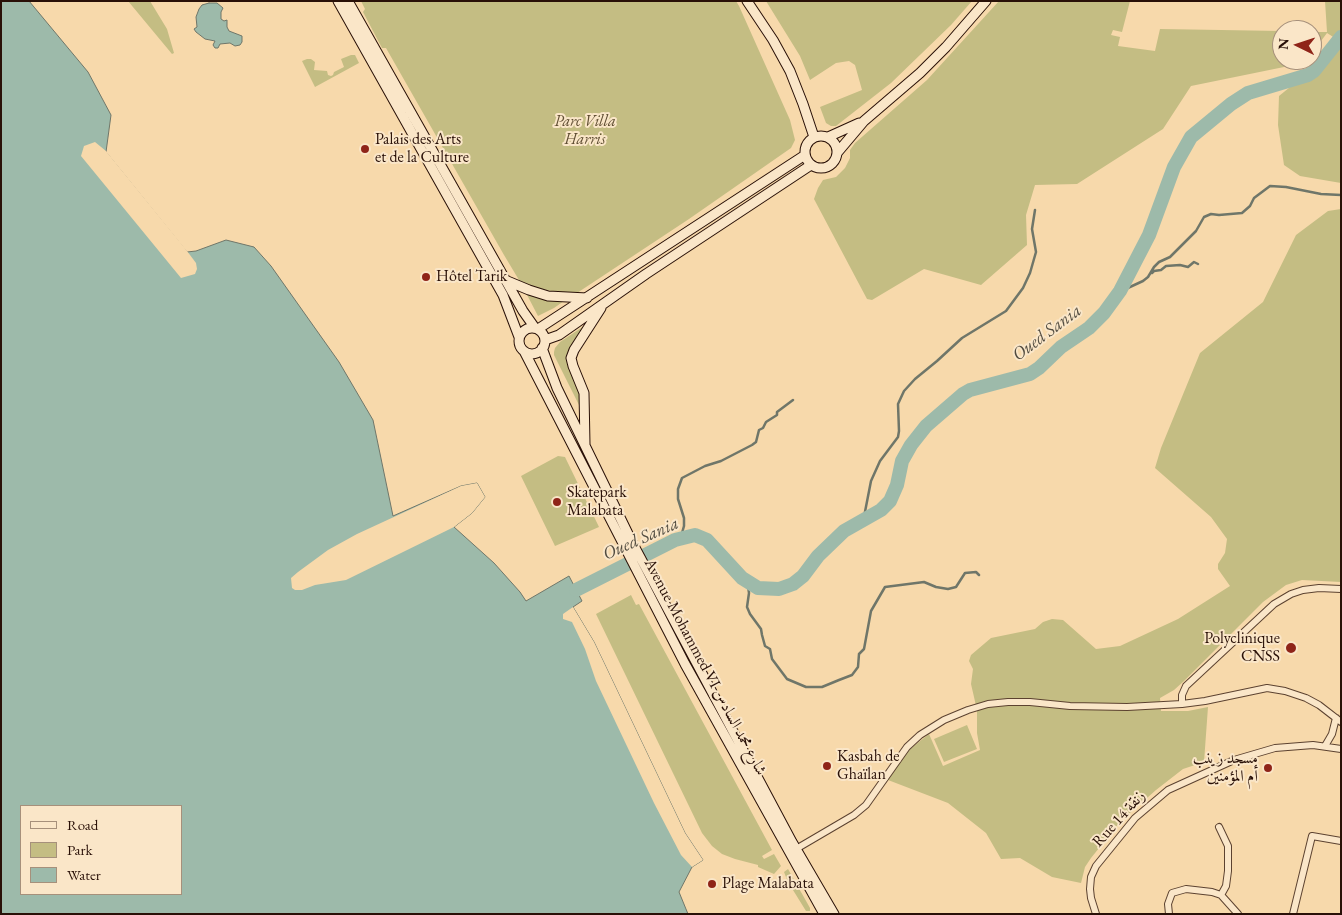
<!DOCTYPE html>
<meta charset="utf-8">
<style>
body{margin:0}
#map{position:relative;width:1342px;height:915px;overflow:hidden;background:#f7d9ab;font-family:"EB Garamond",serif}
canvas{display:block}
.frame{position:absolute;inset:0;border:2px solid #291007;pointer-events:none}
.legend{position:absolute;left:20px;top:805px;width:162px;height:90px;box-sizing:border-box;background:#fae6c8;border:1px solid #a6907b;margin:0;padding:6px 9px;list-style:none;font-size:15px;color:#291007}
.legend li{display:flex;align-items:center;gap:10px;height:25px}
.legend b{width:25px;border:1px solid #a6907b}
.north{position:absolute;left:1272px;top:20px;width:50px;height:50px;box-sizing:border-box;background:#fae6c8;border:1px solid #a6907b;border-radius:50%;rotate:274deg;font-size:14px;font-weight:700;line-height:20px;text-align:center;color:#291007}
.north::after{content:'';display:block;margin:auto;width:18px;height:22px;background:#8f2418;clip-path:polygon(50% 0,100% 100%,50% 72%,0 100%)}
</style>
<div id="map">
<canvas width="1342" height="915"></canvas>
<div class="frame"></div>
<ul class="legend">
<li><b style="height:6px;background:#fae6c8"></b>Road</li>
<li><b style="height:14px;background:#c4bd83"></b>Park</li>
<li><b style="height:14px;background:#9dbaaa"></b>Water</li>
</ul>
<div class="north">N</div>
</div>
<script>
const context = document.querySelector('canvas').getContext('2d');
context.lineJoin = 'round';
function paint(path, color) {
  context.fillStyle = color;
  context.fill(path, 'evenodd');
}
function poly(rows) {
  const path = new Path2D();
  for (const r of rows) {
    if (r.length === 3) {
      path.moveTo(r[0] + r[2], r[1]);
      path.arc(r[0], r[1], r[2], 0, 2 * Math.PI);
      continue;
    }
    path.moveTo(r[0], r[1]);
    for (let i = 2; i < r.length; i += 2) path.lineTo(r[i], r[i + 1]);
  }
  return path;
}
function strokePath(path, color, width, dash) {
  context.strokeStyle = color;
  context.lineWidth = width;
  context.lineCap = dash ? 'butt' : 'round';
  context.setLineDash(dash || []);
  context.stroke(path);
}
function drawText(font, color, halo, rows, align = 'center') {
  context.font = font + ' "EB Garamond",Amiri,serif';
  context.lineWidth = 4;
  context.setLineDash([]);
  context.textBaseline = 'middle';
  context.strokeStyle = halo;
  context.fillStyle = color;
  for (const [text, x, y, turn = 0] of rows) {
    context.save();
    context.translate(x, y);
    context.rotate((+turn || 0) * Math.PI / 180);
    context.textAlign = isNaN(turn) ? turn : align;
    if (halo) context.strokeText(text, 0, 0);
    context.fillText(text, 0, 0);
    context.restore();
  }
}
paint(poly([
 [128,1,150,1,167,29,174,53,172,54],
 [361,1,736,1,739,6,790,120,795,140,791,148,689,219,577,293,561,293,532,287,519,280,504,255,386,48,382,48,363,12,365,9],
 [766,1,972,1,951,25,891,83,836,126,831,126,826,123,820,107,862,90,855,65,849,61,836,63,810,80,800,56],
 [999,1,1130,1,1122,32,1113,30,1111,35,1120,37,1118,46,1155,51,1160,29,1282,31,1282,60,1307,60,1284,67,1191,86,1163,129,1077,184,1035,185,1026,215,1027,245,981,285,924,269,872,300,867,299,814,199,818,188,823,180,836,177,845,168,850,158,850,150,855,143,927,80],
 [1325,1,1341,1,1341,42,1327,33,1312,53,1312,32,1327,32],
 [1341,46,1341,183,1300,176,1284,165,1278,125,1279,96,1295,83,1314,77],
 [351,55,355,55,359,63,315,87,302,61,307,59,311,59,315,62,314,70,327,71,328,75,331,76,333,75,334,72,344,67,341,59],
 [1341,209,1341,582,1302,580,1286,585,1263,602,1184,681,1174,690,1160,698,1161,711,1188,711,1208,707,1204,762,1183,769,1156,790,1120,822,1091,858,1085,867,1081,883,1052,877,1020,858,1001,859,986,833,948,803,888,780,895,767,910,749,929,734,943,766,980,750,977,733,977,710,971,684,973,669,969,661,971,655,991,638,1035,629,1043,622,1052,619,1063,620,1096,649,1120,646,1178,619,1230,586,1218,569,1218,564,1225,553,1227,539,1211,517,1155,468,1161,448,1200,353,1263,302,1296,235,1328,211],
 [525,291,564,301,554,308,538,316],
 [584,326,585,327,572,347,581,391,582,411,554,355,554,352,555,348,560,342],
 [558,456,565,457,599,527,555,546,521,476],
 [631,595,636,605,639,604,772,850,762,856,764,859,774,854,781,866,774,874,758,867,758,865,735,859,722,854,712,846,702,833,596,614],
 [967,725,977,749,944,762,934,739],
 [788,869,810,908,810,911,806,911,788,882,784,872]
]), '#c4bd83');
const water = poly([
 [1,1,29,1,88,72,111,115,106,152,187,252,196,251,226,240,254,247,271,266,339,362,373,420,393,516,461,486,477,483,485,497,472,513,454,527,494,563,520,592,526,601,569,576,582,601,573,607,594,642,685,833,703,860,692,867,679,892,688,914,1,914,1,1],
 [21,806,181,806,181,894,21,894,21,806],
 [209,3,217,3,223,8,221,12,221,19,224,21,227,20,227,27,229,31,242,36,242,42,240,45,235,46,230,43,220,44,218,48,215,48,213,45,215,41,205,39,196,32,194,29,197,27,196,17,199,9,202,5,209,3]
]);
paint(water, '#9dbaaa');
strokePath(water, '#6f7669', 1);
paint(poly([
 [95,142,106,151,184,247,196,263,197,269,195,274,181,278,81,156,84,146],
 [477,483,485,497,472,513,454,527,346,580,315,585,302,590,295,590,292,588,291,578,298,572,328,550,357,534,461,486],
 [573,607,594,642,685,833,703,860,692,867,681,855,654,803,596,681,585,649,572,622,563,619,563,614]
]), '#f7d9ab');
strokePath(poly([
 [1152,273,1154,271,1161,270,1166,266,1180,265,1188,267,1194,262,1198,264],
 [1119,292,1143,281,1148,277,1154,267,1159,262,1170,257,1196,231,1204,217,1211,214,1219,215,1242,213,1250,206,1254,198,1270,186,1286,187,1321,194,1341,195],
 [863,522,871,481,880,461,898,437,899,431,898,404,904,391,915,379,937,361,962,338,1006,311,1023,288,1030,273,1036,252,1032,229,1035,210],
 [675,540,682,533,684,526,684,518,678,499,678,489,682,478,705,466,721,461,752,445,756,442,759,430,763,428,766,422,777,415,777,412,793,400],
 [742,578,748,586,749,593,747,607,750,614,761,629,762,635,765,646,770,649,772,659,787,679,806,687,822,687,839,680,852,675,858,667,859,654,864,649,871,611,885,587,924,582,936,587,948,589,956,587,965,573,976,572,979,575]
]), '#6f7669', 2.5);
strokePath(poly([
 [576,590,675,540,695,535,707,540,742,578,758,588,779,589,793,584,803,576,818,556,844,531,881,510,890,501,897,485,902,461,911,445,926,426,963,394,970,390,1030,374,1039,368,1061,347,1089,328,1104,313,1120,291,1149,235,1174,167,1191,137,1231,104,1248,93,1308,75,1314,71,1341,37]
]), '#9dbaaa', 14);
const street = poly([
 [1182,704,1182,695,1186,686,1274,604,1291,594,1303,590,1319,588,1341,589],
 [1325,746,1332,734,1336,718],
 [1219,827,1228,846,1228,871,1226,886,1221,895],
 [796,849,854,815,866,805,907,747,920,735,944,720,968,710,988,704,1008,702,1030,702,1070,706,1127,707,1182,704,1205,701,1267,688,1285,691,1306,698,1319,705,1341,722],
 [1096,914,1091,898,1090,889,1091,877,1096,866,1135,818,1168,790,1234,760,1275,748,1313,745,1341,749],
 [1169,914,1168,904,1172,893,1186,889,1212,892,1221,895,1238,914],
 [1293,914,1312,836,1341,841]
]);
const secondary = poly([
 [338,1,503,295,519,337],
 [348,1,523,311,535,328],
 [747,1,773,40,790,71,803,104,814,137],
 [821,152,16],
 [828,137,859,123],
 [837,153,864,121,920,73,946,47,986,1],
 [505,280,529,290,548,296,587,298],
 [532,341,13],
 [538,329,805,155],
 [545,340,559,335,646,274,811,165],
 [542,348,557,388,632,542,792,842,834,914],
 [524,351,685,664,824,914],
 [585,444,584,393,573,366,571,358,574,350,601,308]
]);
strokePath(street, '#5c4230', 8);
strokePath(secondary, '#291007', 11);
strokePath(street, '#fae6c8', 6);
strokePath(secondary, '#fae6c8', 9);
for (const [x, y, r, color] of [
 [365,149,5,"#8f2418"],
 [426,277,5,"#8f2418"],
 [557,502,5,"#8f2418"],
 [1291,648,6,"#8f2418"],
 [827,766,5,"#8f2418"],
 [1268,768,5,"#8f2418"],
 [712,884,5,"#8f2418"]
]) {
  const dot = new Path2D();
  dot.arc(x, y, r, 0, 2 * Math.PI);
  context.fillStyle = color;
  context.fill(dot);
  strokePath(dot, '#fae6c8', 2);
}
drawText('italic 16px', '#5f4d32', '#fae6c8', [
 ["Parc Villa",585,122],
 ["Harris",585,140]
]);
drawText('16px', '#291007', '#fae6c8', [
 ["Palais des Arts",375,140],
 ["et de la Culture",375,158],
 ["Hôtel Tarik",436,277],
 ["Skatepark",567,493],
 ["Malabata",567,511],
 ["Polyclinique",1280,639,"right"],
 ["CNSS",1280,657,"right"],
 ["Kasbah de",837,757],
 ["Ghaïlan",837,775],
 ["مسجد زينب",1258,759,"right"],
 ["أم المؤمنين",1258,777,"right"],
 ["Plage Malabata",722,884]
], 'left');
drawText('16px', '#291007', '#fae6c8', [
 ["Avenue Mohammed VI شارع محمد السادس",705,667,62],
 ["Rue 14 زنقة",1119,819,-48]
]);
drawText('italic 18px', '#524c40', '#fae6c8', [
 ["Oued Sania",1047,333,-37],
 ["Oued Sania",641,539,-24]
]);
</script>
